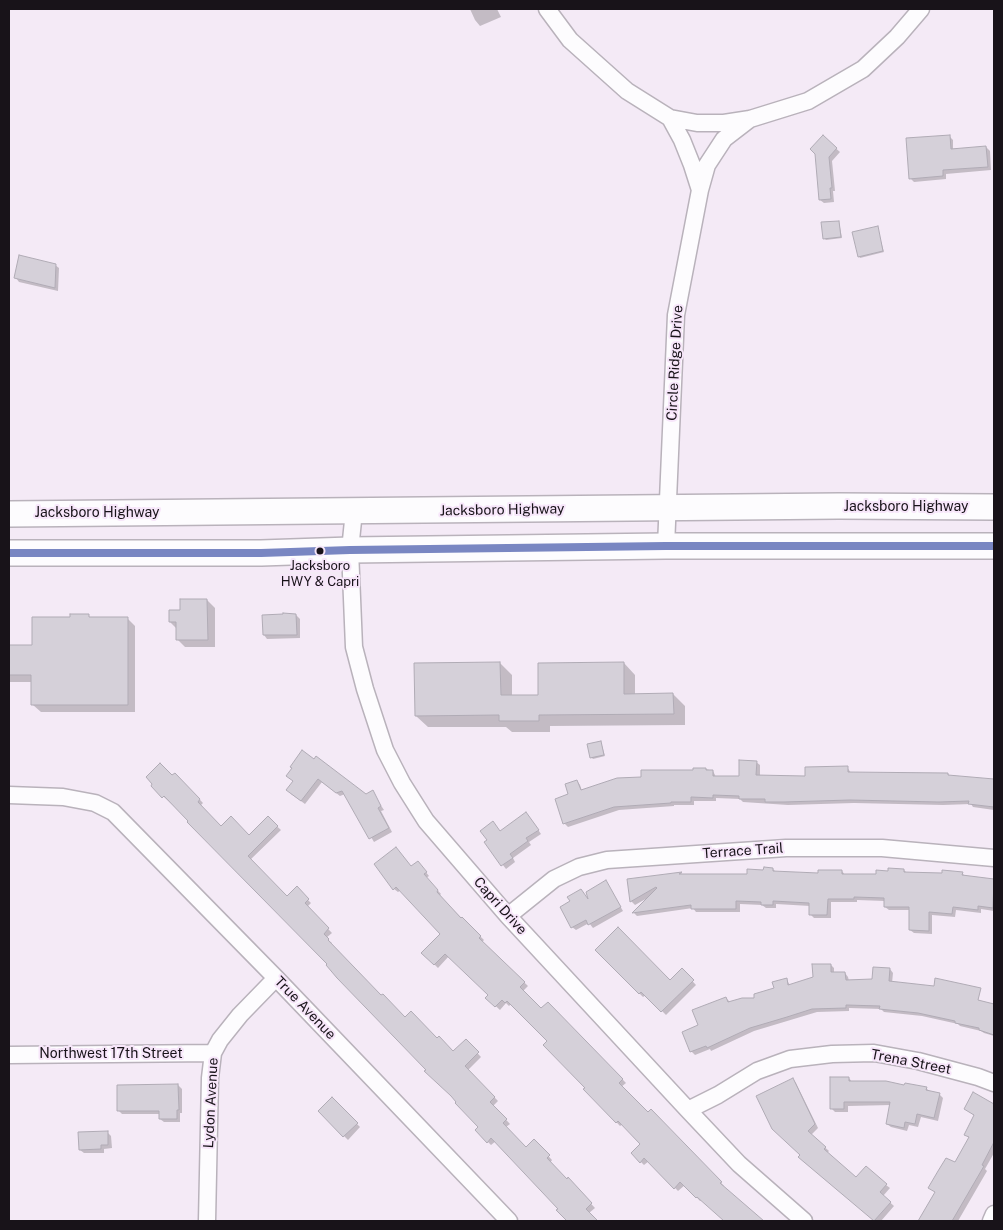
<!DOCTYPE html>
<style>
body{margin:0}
#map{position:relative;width:1003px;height:1230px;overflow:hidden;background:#f4eaf6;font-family:"Public Sans",sans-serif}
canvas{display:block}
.frame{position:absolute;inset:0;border:10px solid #181319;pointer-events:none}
</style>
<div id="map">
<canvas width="1003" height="1230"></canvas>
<div class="frame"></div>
</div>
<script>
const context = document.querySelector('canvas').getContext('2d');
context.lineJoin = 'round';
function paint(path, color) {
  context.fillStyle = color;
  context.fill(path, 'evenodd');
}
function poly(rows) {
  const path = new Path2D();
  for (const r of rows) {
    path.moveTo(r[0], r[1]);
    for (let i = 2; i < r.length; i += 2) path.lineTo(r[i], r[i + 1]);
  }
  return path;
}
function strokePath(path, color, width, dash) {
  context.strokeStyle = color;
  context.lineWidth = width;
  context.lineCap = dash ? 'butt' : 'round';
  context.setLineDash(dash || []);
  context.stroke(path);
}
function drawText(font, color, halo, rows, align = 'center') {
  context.font = font + ' "Public Sans",sans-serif';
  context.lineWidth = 4;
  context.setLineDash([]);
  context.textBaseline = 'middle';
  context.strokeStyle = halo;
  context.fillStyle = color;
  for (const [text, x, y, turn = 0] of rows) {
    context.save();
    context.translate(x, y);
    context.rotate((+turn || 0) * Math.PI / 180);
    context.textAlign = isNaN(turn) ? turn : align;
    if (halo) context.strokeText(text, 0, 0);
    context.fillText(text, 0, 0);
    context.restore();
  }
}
paint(poly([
 [470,9,497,9,501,17,480,26,475,20],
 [949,136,953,140,953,150,986,147,990,151,991,170,946,174,946,179,914,182,910,178],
 [823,137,840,152,832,161,835,191,833,191,834,202,824,203,820,200],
 [839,222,842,238,826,240,824,238],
 [877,227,884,252,860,258,859,256],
 [55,265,59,268,58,291,19,282,16,278],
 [207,600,215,608,215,647,185,647,177,639,177,629,170,622,181,611],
 [296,615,300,619,300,638,267,639,264,635],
 [88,616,91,618,127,618,135,626,135,712,41,712,33,705,33,682,9,682,9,646,33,646,72,618],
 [500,663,512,675,512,696,539,696,624,663,635,675,635,695,673,694,685,706,685,725,550,726,550,732,512,732,506,727,428,727,416,716],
 [601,742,605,756,593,759,591,757],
 [756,762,760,765,760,776,806,777,847,767,851,773,948,774,950,776,993,780,994,810,973,807,971,804,943,805,854,803,788,805,743,802,740,799,716,798,716,801,694,801,694,805,674,805,674,806,619,810,568,827,564,823,570,795,577,781,580,785,582,791,643,778,706,769,713,771,716,777,740,778],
 [293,769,366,795,372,792,384,810,381,811,392,832,374,842,345,794,340,796,322,782,305,804,291,794,294,781],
 [172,777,179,778,203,803,200,806,221,828,249,836,268,818,281,830,250,860,287,898,300,892,311,903,307,907,332,933,326,938,332,943,331,944,381,997,405,1019,437,1039,454,1053,466,1041,481,1057,468,1070,498,1101,493,1106,510,1124,506,1127,526,1148,534,1141,552,1160,550,1163,567,1180,568,1179,595,1208,589,1213,597,1221,572,1221,496,1141,491,1145,476,1130,479,1127,458,1103,329,964,190,821,152,786],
 [530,818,541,834,529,842,531,845,513,858,515,862,506,869,485,842],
 [375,865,411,867,421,866,429,876,426,878,441,894,439,896,484,940,482,942,528,986,523,991,541,1010,548,1003,626,1083,621,1087,648,1114,651,1111,724,1186,723,1187,763,1221,726,1221,702,1200,700,1201,685,1185,678,1191,649,1161,644,1165,632,1153,642,1144,623,1124,620,1126,585,1089,586,1088,549,1041,512,1003,509,1006,506,1003,500,1010,487,998,489,995,449,956,438,968,423,953,442,934,401,890,398,892,394,889],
 [773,869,776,872,820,874,842,871,845,875,878,876,904,870,907,873,962,873,966,877,994,880,994,911,981,909,981,913,956,910,955,917,932,915,932,934,914,933,910,930,910,910,889,910,885,907,885,901,857,900,857,902,831,902,831,918,814,918,810,914,810,906,776,904,776,908,766,908,762,905,740,904,740,912,696,912,693,908,637,916,634,913,651,896,635,905,631,901,628,880,681,873,684,876,748,876],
 [606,882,623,911,593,928,589,923,576,930,572,927],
 [596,950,670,982,682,970,696,985,666,1015,646,995,643,997],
 [831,965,834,968,834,974,845,973,848,977,849,981,873,980,890,969,893,973,892,983,965,996,994,1005,994,1036,984,1033,981,1031,960,1026,958,1024,922,1016,884,1012,881,1009,849,1008,849,1011,817,1012,754,1031,711,1051,710,1049,695,1055,691,1051,700,1026,726,998,730,1002,755,999,776,988,786,979,790,985,814,978],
 [849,1078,852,1082,926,1088,930,1092,939,1094,943,1098,938,1121,921,1117,918,1127,909,1125,907,1131,891,1127,887,1124,891,1105,848,1106,848,1112,835,1112,831,1108],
 [793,1079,796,1083,818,1128,811,1135,829,1151,827,1153,856,1179,886,1185,890,1188,883,1196,894,1206,881,1221,876,1221,803,1161],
 [178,1085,182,1089,182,1113,180,1113,180,1122,164,1122,160,1119,160,1114,122,1114,118,1110],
 [973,1094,994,1105,994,1153,985,1169,987,1171,958,1221,920,1221,936,1193,930,1188,955,1164,970,1139,965,1134,975,1116,965,1109],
 [332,1099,360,1127,348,1140,319,1111],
 [107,1132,111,1136,112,1148,104,1149,104,1153,84,1153,80,1150]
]), '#0003');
const building = poly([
 [823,135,837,148,829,157,832,188,830,188,831,199,819,200,815,154,810,149,823,135],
 [950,135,951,149,986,146,988,167,943,170,943,176,909,179,906,138,950,135],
 [839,221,841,237,823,239,821,222,839,221],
 [878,226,883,251,858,257,852,232,878,226],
 [19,255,56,264,55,288,14,278,19,255],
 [180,599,207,599,208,640,176,640,176,622,169,622,169,610,180,610,180,599],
 [283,613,296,614,297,635,263,635,262,615,283,614,283,613],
 [70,614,89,614,89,617,128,617,128,705,31,705,31,675,9,675,9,645,32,645,32,617,70,617,70,614],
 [500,662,501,695,538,695,538,663,624,662,624,694,673,693,674,714,539,715,539,721,499,721,499,715,415,716,414,663,500,662],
 [601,741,604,755,590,758,587,744,601,741],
 [302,750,314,759,316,756,366,794,373,790,381,806,378,808,389,828,369,839,342,791,336,793,318,779,301,801,286,790,293,781,286,776,292,768,290,767,302,750],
 [739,760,757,761,756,775,805,776,805,767,848,766,848,772,948,773,948,775,994,779,994,807,968,804,969,801,939,802,850,800,784,802,765,802,765,799,739,799,739,796,713,795,713,798,691,797,691,802,671,802,671,803,614,807,563,824,555,799,568,794,565,784,577,780,581,790,617,778,641,777,641,770,693,770,693,768,706,768,706,770,713,770,713,776,739,776,739,760],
 [160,763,172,775,175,773,200,799,198,802,221,826,231,816,249,835,268,816,278,826,248,856,287,896,297,886,309,899,305,903,329,928,324,934,329,939,328,940,381,995,383,994,405,1017,411,1011,437,1038,439,1036,453,1051,466,1039,479,1052,465,1066,495,1097,490,1102,507,1119,503,1123,526,1147,534,1139,550,1155,547,1158,567,1179,568,1177,592,1203,586,1209,598,1221,567,1221,556,1210,558,1209,491,1138,487,1143,475,1130,478,1127,455,1103,456,1102,451,1096,424,1071,426,1070,337,978,326,965,327,964,187,822,188,821,164,796,162,798,151,786,152,784,146,777,160,763],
 [526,812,539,830,526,838,528,841,510,854,513,858,501,866,484,842,487,840,480,831,493,821,500,831,526,812],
 [396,847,411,866,418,861,427,872,424,874,438,890,437,892,461,918,462,917,481,936,479,938,525,982,520,987,541,1008,548,1002,623,1079,619,1083,648,1112,651,1109,722,1182,720,1183,764,1221,724,1221,697,1197,696,1198,680,1182,674,1189,644,1158,640,1163,631,1153,640,1144,618,1121,616,1123,583,1089,585,1088,543,1045,547,1041,507,1001,505,1003,502,1000,495,1007,485,998,488,995,445,954,434,965,421,953,440,934,396,887,393,890,374,864,396,847],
 [764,867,773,868,773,871,818,873,818,870,842,870,842,874,876,874,876,870,888,871,888,868,904,869,904,872,942,873,942,870,963,872,962,875,994,879,993,908,978,906,978,910,953,907,952,914,929,912,929,931,909,930,909,907,884,907,884,898,854,897,854,899,828,899,827,915,809,915,809,903,773,901,773,905,761,905,761,902,736,901,736,909,691,909,691,905,632,913,657,888,656,887,630,902,627,879,682,872,679,874,747,874,747,869,763,870,764,867],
 [606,880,621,907,588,925,586,920,571,928,560,907,570,901,567,897,581,889,588,899,586,892,606,880],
 [618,927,670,980,682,968,694,980,661,1012,641,992,639,994,595,950,618,927],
 [812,964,831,964,831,972,845,972,846,980,872,979,873,967,890,968,889,981,934,986,935,978,981,988,978,1000,994,1004,994,1035,979,1030,979,1028,955,1023,955,1021,918,1013,879,1009,880,1006,846,1005,846,1008,812,1009,787,1017,750,1028,707,1048,706,1046,690,1052,682,1032,698,1025,692,1010,726,997,728,1002,742,998,754,998,754,994,774,988,772,982,787,978,788,985,813,977,812,964],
 [830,1077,849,1077,849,1081,886,1081,904,1085,905,1083,927,1087,926,1090,940,1093,934,1118,917,1114,915,1124,905,1122,904,1128,886,1124,890,1102,844,1102,844,1109,830,1109,830,1077],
 [793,1078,815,1124,808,1131,826,1147,824,1149,856,1177,866,1166,887,1184,880,1192,891,1202,874,1221,798,1157,800,1155,772,1129,756,1096,793,1078],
 [178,1084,179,1110,177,1110,177,1119,159,1119,159,1111,117,1111,117,1085,178,1084],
 [973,1092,994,1104,994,1142,982,1165,984,1166,952,1221,918,1221,935,1192,928,1188,938,1171,946,1158,955,1162,969,1137,964,1135,974,1115,964,1109,973,1092],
 [332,1097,358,1123,343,1137,318,1111,332,1097],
 [108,1131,108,1145,101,1145,101,1149,79,1150,78,1132,108,1131]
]);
paint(building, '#d5d0d9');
strokePath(building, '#b0abb5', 1);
const minor = poly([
 [547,9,570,40,627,91,670,118,682,140,692,165,700,190],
 [670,118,697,123,724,123,750,119,808,101,863,69,897,37,921,9],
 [354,511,350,550,354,647,365,689,385,750,402,783,426,821,508,916,688,1110,739,1164,804,1221],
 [666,546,676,315,700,190,707,165,724,139,750,119],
 [9,795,63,797,95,803,113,812,276,978,509,1221],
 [508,916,554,879,579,867,607,860,786,848,882,848,994,858],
 [9,1055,213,1053],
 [688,1110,718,1095,757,1071,790,1059,832,1054,874,1053,918,1061,978,1077,994,1083],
 [207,1221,210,1078,213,1053,220,1040,240,1015,276,978],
 [991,1221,994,1214]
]);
const primary = poly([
 [9,514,839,506,994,507],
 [9,553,261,553,350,550,666,546,994,546]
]);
strokePath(minor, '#b9b2bb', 19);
strokePath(primary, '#b9b2bb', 28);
strokePath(minor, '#fdfcfe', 16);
strokePath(primary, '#fdfcfe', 25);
strokePath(poly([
 [9,553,261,553,350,550,666,546,994,546]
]), '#7986c2', 8);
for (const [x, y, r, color] of [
 [320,551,4.5,"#181319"]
]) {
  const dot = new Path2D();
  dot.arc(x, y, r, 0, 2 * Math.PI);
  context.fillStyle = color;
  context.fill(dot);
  strokePath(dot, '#f7e6fa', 2);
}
drawText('13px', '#181319', '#f7e6fa', [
 ["Jacksboro",320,566],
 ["HWY & Capri",320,582]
]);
drawText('14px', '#181319', '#f7e6fa', [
 ["Circle Ridge Drive",675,363,-87],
 ["Jacksboro Highway",906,507],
 ["Jacksboro Highway",502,510,-1],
 ["Jacksboro Highway",97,513],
 ["Terrace Trail",743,851,-4],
 ["Capri Drive",500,906,48],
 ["True Avenue",305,1008,46],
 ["Northwest 17th Street",111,1054],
 ["Trena Street",911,1062,11],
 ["Lydon Avenue",211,1103,-87]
]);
</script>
